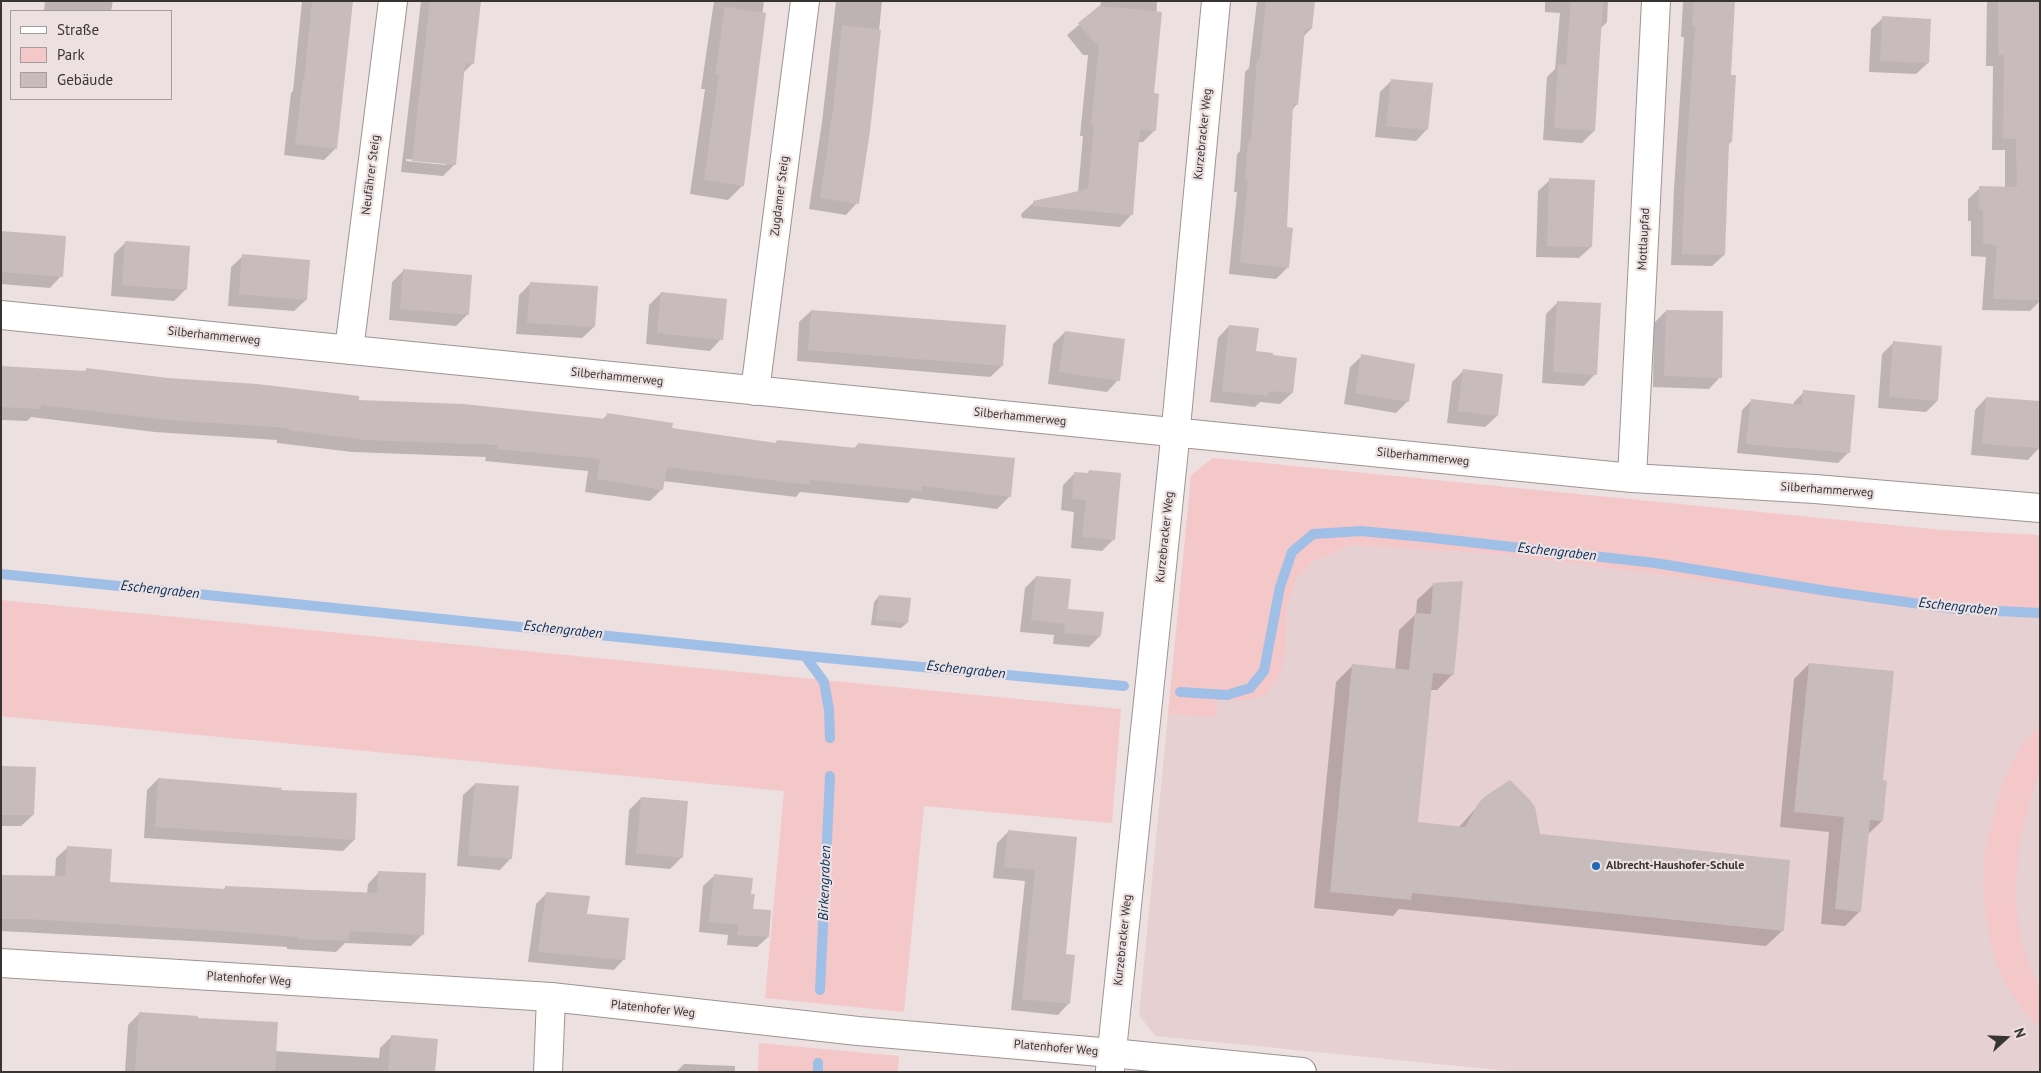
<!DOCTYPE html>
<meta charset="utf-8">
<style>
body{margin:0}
#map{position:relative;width:2041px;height:1073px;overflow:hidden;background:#ede0e1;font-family:"PT Sans",sans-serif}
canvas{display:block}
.frame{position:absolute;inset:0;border:2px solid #393434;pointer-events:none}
.legend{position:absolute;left:10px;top:10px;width:162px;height:90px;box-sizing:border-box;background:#ede0e1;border:1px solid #a59b9c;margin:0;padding:6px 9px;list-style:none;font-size:15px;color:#393434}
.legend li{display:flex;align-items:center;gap:10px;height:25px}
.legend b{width:25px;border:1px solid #a59b9c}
.north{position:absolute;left:1981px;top:1013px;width:50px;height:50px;-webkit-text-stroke:4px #ede0e1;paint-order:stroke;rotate:70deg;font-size:14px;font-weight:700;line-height:20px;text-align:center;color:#393434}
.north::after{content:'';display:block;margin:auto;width:18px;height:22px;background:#393434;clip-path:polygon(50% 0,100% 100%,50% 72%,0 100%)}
</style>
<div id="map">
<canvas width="2041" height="1073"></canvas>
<div class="frame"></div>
<ul class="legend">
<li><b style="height:6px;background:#fff"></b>Straße</li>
<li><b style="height:14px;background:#f4c7c9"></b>Park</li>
<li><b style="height:14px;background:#c7bbbc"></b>Gebäude</li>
</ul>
<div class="north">N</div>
</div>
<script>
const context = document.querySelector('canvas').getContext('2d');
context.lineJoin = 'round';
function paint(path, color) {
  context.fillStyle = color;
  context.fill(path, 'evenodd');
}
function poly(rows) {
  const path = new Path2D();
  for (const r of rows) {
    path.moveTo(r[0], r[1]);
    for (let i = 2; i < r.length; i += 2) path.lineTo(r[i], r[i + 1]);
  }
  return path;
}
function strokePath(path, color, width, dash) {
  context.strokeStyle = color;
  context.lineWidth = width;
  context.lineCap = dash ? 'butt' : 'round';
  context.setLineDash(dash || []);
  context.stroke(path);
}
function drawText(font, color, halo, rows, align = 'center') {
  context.font = font + ' "PT Sans",sans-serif';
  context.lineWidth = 4.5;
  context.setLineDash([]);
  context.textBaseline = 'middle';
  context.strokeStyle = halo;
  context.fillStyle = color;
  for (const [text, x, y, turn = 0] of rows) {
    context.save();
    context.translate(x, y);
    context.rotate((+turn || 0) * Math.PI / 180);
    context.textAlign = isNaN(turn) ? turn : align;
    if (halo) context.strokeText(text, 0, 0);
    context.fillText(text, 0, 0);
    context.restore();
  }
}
paint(poly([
 [1352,545,1509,555,1916,609,1961,614,2040,617,2040,1072,1519,1072,1155,1036,1139,1015,1168,714,1216,717,1218,700,1245,700,1286,645,1287,607,1297,578,1312,562]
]), '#e6d0d1');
paint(poly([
 [1213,458,1943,530,2040,535,2040,617,1961,614,1916,609,1509,555,1352,545,1312,562,1297,578,1287,607,1286,645,1280,675,1265,696,1245,700,1218,700,1216,717,1168,714,1191,475],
 [1,600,1121,709,1112,823,924,806,904,1012,765,998,784,791,1,716],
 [2040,725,2040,774,2033,790,2020,839,2016,885,2017,914,2022,942,2031,970,2040,986,2040,1028,2023,1011,2002,978,1993,954,1986,915,1983,885,1985,851,2001,787,2013,761,2025,741],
 [759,1043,899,1056,898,1072,758,1072]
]), '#f4c7c9');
paint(poly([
 [45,1,113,1,111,11,44,11],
 [302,1,352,1,336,148,324,160,284,155,291,93,293,91],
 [421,1,479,1,473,63,463,73,455,164,443,176,401,172],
 [406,159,446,162,446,165,406,161],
 [714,1,764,1,743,185,728,200,690,194,705,89,701,89],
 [836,1,882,1,869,131,857,203,846,215,809,209,822,122],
 [1101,1,1157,1,1153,94,1154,131,1143,142,1138,142,1131,215,1120,227,1022,218,1021,214,1033,203,1078,192,1083,136,1080,136,1088,55,1083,55,1067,35,1100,7],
 [1257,1,1314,1,1311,29,1303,37,1297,104,1292,110,1286,228,1287,268,1276,279,1229,274,1237,192,1234,192,1237,154,1240,151,1245,72,1249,68],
 [1545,1,1608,1,1607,22,1600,29,1594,131,1582,143,1543,140,1547,77,1555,69,1560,13,1545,12],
 [1683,1,1734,1,1730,76,1731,142,1728,145,1724,255,1712,266,1671,265,1674,189,1684,37,1681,37],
 [1987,1,2040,1,2040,301,2030,311,1982,310,1986,257,1971,256,1971,221,1968,221,1968,199,1980,188,2005,188,2005,150,1992,150,1993,66,1986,66],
 [1883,18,1928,63,1916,74,1869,72,1871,29],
 [1392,80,1427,129,1416,141,1375,137,1380,92],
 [1550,180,1591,247,1579,258,1536,257,1538,191],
 [1,232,61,276,50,288,1,284],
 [126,242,186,289,174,301,111,296,114,254],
 [243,256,306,300,294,311,228,306,231,267],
 [404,270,468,314,456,326,389,320,392,282],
 [531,283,594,327,582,338,516,334,519,295],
 [661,293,721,339,710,351,646,344,649,305],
 [1558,302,1595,374,1584,386,1542,383,1546,314],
 [811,311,1002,366,990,377,797,361,799,322],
 [1666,311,1720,377,1709,389,1653,387,1654,323],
 [1229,326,1292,393,1280,404,1260,402,1255,407,1210,402,1218,338],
 [1065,332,1118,380,1107,392,1048,384,1053,344],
 [1894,342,1937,401,1926,412,1878,408,1882,354],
 [1362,356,1408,401,1396,413,1344,404,1350,367],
 [1,368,84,372,86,370,357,401,602,420,608,414,671,430,775,444,777,441,854,449,858,444,1010,496,997,509,912,498,908,503,800,492,796,497,663,481,662,489,650,501,585,492,588,471,485,461,486,457,352,452,277,443,277,440,155,432,31,417,27,421,1,420],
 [1464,370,1497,416,1485,427,1447,423,1452,382],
 [1804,392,1848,453,1838,463,1737,453,1742,410,1752,400,1793,405,1794,402],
 [1986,398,2039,448,2028,460,1971,455,1975,410],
 [1089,472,1114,539,1102,551,1071,548,1074,512,1061,510,1063,485,1075,473,1086,474],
 [1036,577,1067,610,1100,636,1089,647,1053,644,1054,635,1020,632,1025,588],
 [1434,584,1453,674,1437,690,1430,690,1417,823,1459,827,1485,798,1539,835,1783,930,1766,946,1399,909,1393,916,1314,908,1336,682,1352,666,1395,670,1399,630,1416,614,1417,600],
 [879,596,907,623,901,628,871,625,874,602],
 [1809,664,1882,781,1882,821,1867,835,1860,911,1845,926,1821,924,1829,832,1780,827,1794,679],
 [1,768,33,815,21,826,1,826],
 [158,779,199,781,199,783,280,791,354,840,343,851,144,838,147,790],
 [475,784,511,858,500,870,457,866,463,795],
 [641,798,682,857,670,869,625,865,629,810],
 [1008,832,1076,838,1064,955,1069,1003,1058,1015,1011,1010,1025,881,993,878,997,843],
 [68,847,108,883,223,890,225,888,367,894,368,884,379,872,422,935,411,946,345,943,336,952,287,949,287,947,210,942,1,931,1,876,55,877,56,858],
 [714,876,750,895,752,910,768,937,757,947,727,945,728,935,699,932,703,886],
 [546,894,624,959,614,970,528,962,536,904],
 [140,1013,197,1019,275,1051,379,1058,380,1048,392,1036,434,1072,125,1072,128,1025],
 [684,1064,735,1066,735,1072,676,1072]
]), '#0003');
strokePath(poly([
 [1,574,805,656,1124,686],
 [805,656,824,682,829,710,830,738],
 [1180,692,1227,695,1250,688,1264,671,1280,587,1292,552,1313,534,1361,531,1424,537,1655,563,1827,591,1956,609,2040,613],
 [820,990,830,776],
 [818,1072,818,1063]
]), '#9fbfe7', 10);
paint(poly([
 [312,1,353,1,337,149,295,144,303,80,304,80],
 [430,1,481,1,474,64,465,63,456,165,412,161],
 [1266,1,1315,1,1312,29,1305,29,1298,105,1293,104,1287,227,1293,228,1289,268,1240,263,1248,181,1245,180,1248,141,1251,141,1257,59,1260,59],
 [1571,1,1603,1,1595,131,1554,128,1558,64,1566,65],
 [1694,1,1735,1,1731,75,1736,75,1732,142,1729,142,1725,255,1682,254,1685,177,1695,26,1692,26],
 [1998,1,2040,1,2040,300,1993,299,1997,245,1983,244,1983,210,1979,210,1979,186,2017,187,2016,139,2003,139,2004,55,1998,55],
 [1099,6,1162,12,1154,93,1159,94,1156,131,1140,130,1133,215,1033,206,1033,201,1088,189,1094,125,1091,125,1099,44,1095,43,1078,23],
 [725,7,766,13,744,186,704,180,719,75,715,75],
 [1882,16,1931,19,1929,63,1880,61],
 [842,25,881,30,870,131,859,204,820,198,833,110],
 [1391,79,1433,83,1428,130,1386,126],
 [1549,178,1595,180,1592,247,1547,246],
 [1,231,66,236,63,277,1,272],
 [125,241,190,246,187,290,122,285],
 [242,254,310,260,307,300,239,294],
 [403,269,472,275,469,315,400,309],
 [530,282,598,286,595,327,527,323],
 [661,292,727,299,723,340,657,333],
 [1557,301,1601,303,1597,375,1553,372],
 [811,310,1006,325,1003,366,808,350],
 [1666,310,1723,311,1722,378,1664,376],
 [1229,325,1259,328,1256,351,1273,353,1273,355,1297,358,1293,393,1269,391,1268,396,1222,391],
 [1065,331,1125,339,1120,381,1059,372],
 [1893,341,1942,346,1938,401,1889,397],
 [1361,354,1415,364,1409,402,1355,393],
 [1,366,86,371,86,368,168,378,257,384,359,396,359,400,463,404,606,419,607,413,673,423,672,428,776,443,777,440,857,448,858,443,1015,458,1011,497,922,486,922,491,810,480,810,485,667,467,663,490,597,479,600,459,497,449,498,445,366,440,289,430,289,428,169,420,41,405,41,409,1,407],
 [1463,369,1503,374,1498,416,1458,411],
 [1803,390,1855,395,1850,453,1746,444,1751,399,1802,405],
 [1986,397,2040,401,2040,448,1982,444],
 [1089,470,1121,473,1115,540,1082,537,1086,500,1072,499,1074,472,1088,473],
 [1036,576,1071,579,1068,609,1104,612,1101,636,1064,633,1065,624,1031,620],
 [1463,581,1454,675,1433,673,1418,822,1465,827,1478,804,1484,797,1510,780,1529,799,1535,807,1540,834,1790,860,1784,931,1412,893,1411,900,1330,892,1352,664,1409,670,1415,613,1431,614,1433,583],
 [879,595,911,598,908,623,876,620],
 [1809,663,1894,671,1883,780,1887,781,1883,821,1870,820,1861,912,1835,909,1844,817,1794,812],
 [1,766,36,767,34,815,1,815],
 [158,778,282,788,281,790,357,793,355,840,155,827],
 [475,783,519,786,512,859,468,855],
 [641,797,688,801,683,858,636,853],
 [1008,830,1077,837,1066,954,1075,955,1070,1004,1022,999,1035,870,1004,867],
 [67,846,112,849,110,882,225,889,225,886,377,893,378,871,426,873,424,935,349,931,349,941,298,939,298,937,222,931,28,919,1,919,1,875,65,876],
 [714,874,753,878,751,894,755,894,753,909,771,910,769,937,737,935,739,925,709,922],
 [546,892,590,896,587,914,629,918,625,960,538,952],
 [139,1012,198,1016,198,1018,278,1022,275,1072,135,1072],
 [391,1035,438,1039,435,1072,388,1072]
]), '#c7bbbc');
const minor = poly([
 [1,315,1632,478,1815,489,2040,508],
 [349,350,393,1],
 [755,391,805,1],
 [1632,478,1656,1],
 [1,963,551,997,858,1031,1112,1053,1302,1072],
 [1110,1070,1173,459,1216,1],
 [548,1072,551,997]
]);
strokePath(minor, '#9e9393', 30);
strokePath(minor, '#fff', 28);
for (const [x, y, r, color] of [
 [1596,866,5,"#1d68b7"]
]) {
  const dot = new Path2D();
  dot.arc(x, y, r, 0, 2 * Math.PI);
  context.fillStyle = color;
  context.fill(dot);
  strokePath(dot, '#ede0e1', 2);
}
drawText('12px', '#393434', '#ede0e1', [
 ["Kurzebracker Weg",1203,134,-84],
 ["Neufährer Steig",371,175,-83],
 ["Zugdamer Steig",780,196,-83],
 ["Mottlaupfad",1644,239,-87],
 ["Silberhammerweg",214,336,6],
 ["Silberhammerweg",617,377,6],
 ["Silberhammerweg",1020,417,6],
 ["Silberhammerweg",1423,457,6],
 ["Silberhammerweg",1827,490,4],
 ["Kurzebracker Weg",1165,537,-84],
 ["Kurzebracker Weg",1123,940,-84],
 ["Platenhofer Weg",249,979,4],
 ["Platenhofer Weg",653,1009,6],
 ["Platenhofer Weg",1056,1048,5]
]);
drawText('bold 12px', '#393434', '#ede0e1', [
 ["Albrecht-Haushofer-Schule",1606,866]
], 'left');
drawText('italic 14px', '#002d5c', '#ede0e1', [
 ["Eschengraben",1557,552,6],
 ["Eschengraben",160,590,6],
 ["Eschengraben",1958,607,6],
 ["Eschengraben",563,630,6],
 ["Eschengraben",966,670,6],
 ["Birkengraben",825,883,-88]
]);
</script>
